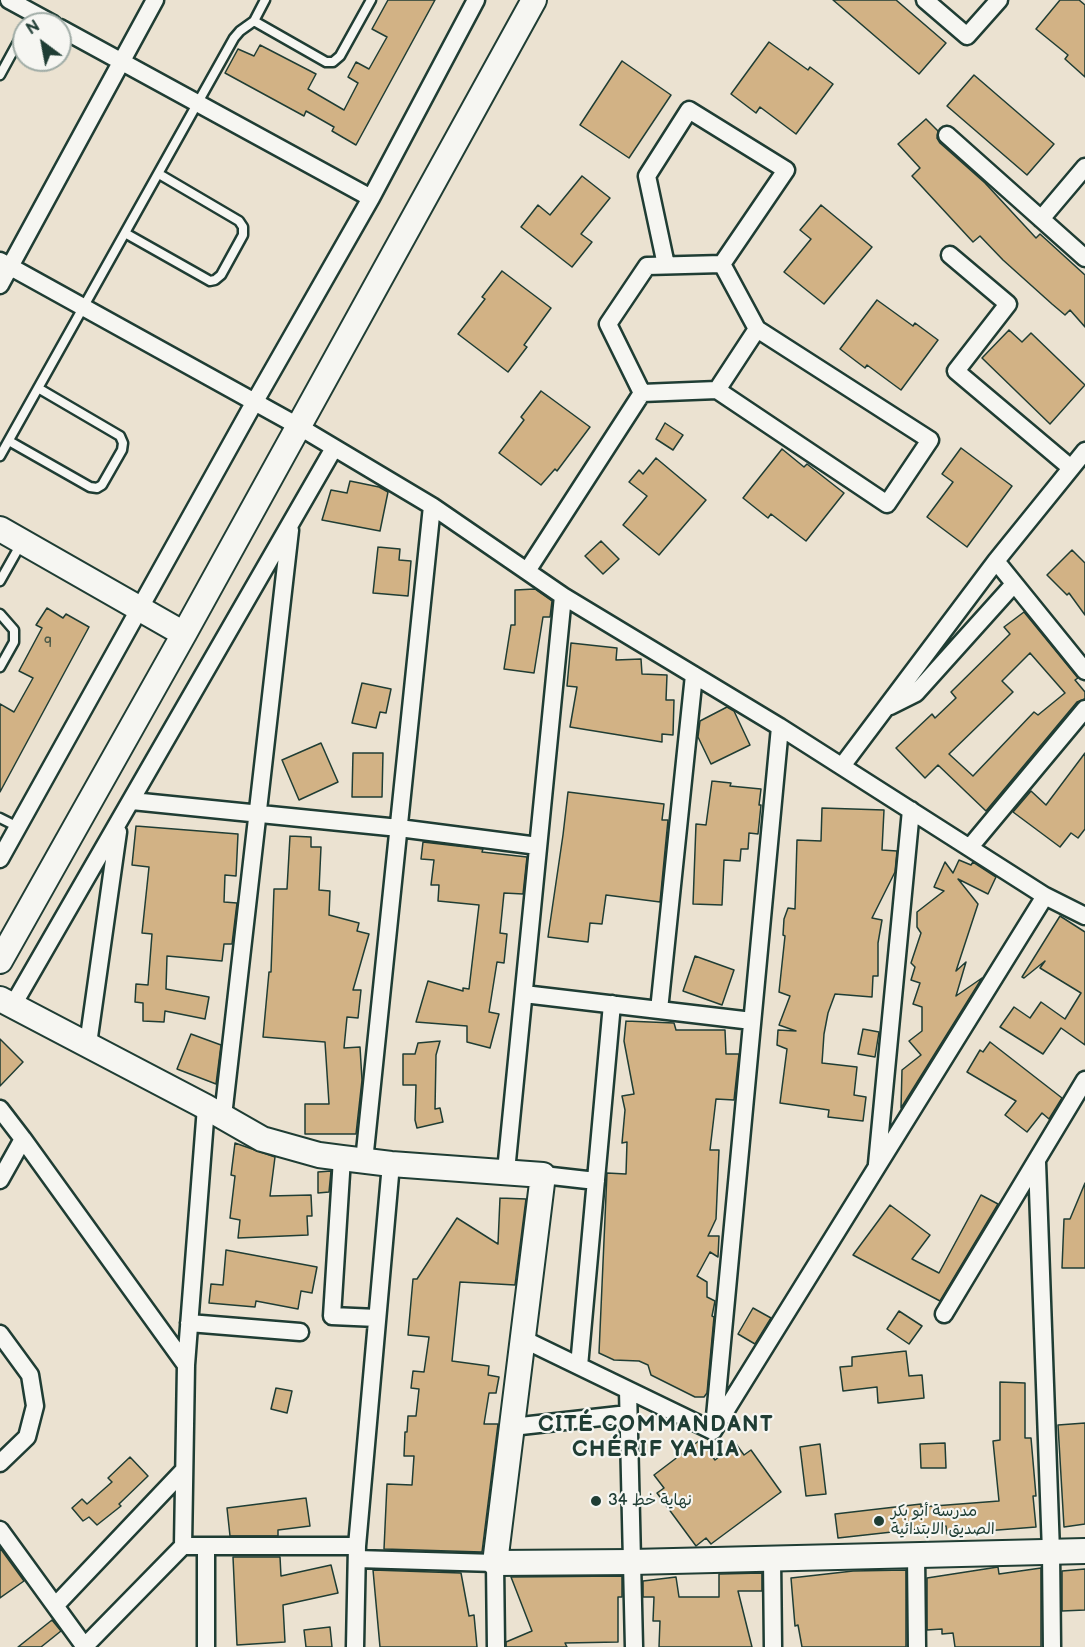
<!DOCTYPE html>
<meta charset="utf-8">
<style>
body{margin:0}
#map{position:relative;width:1085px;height:1647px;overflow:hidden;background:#ebe2d1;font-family:"Balsamiq Sans",sans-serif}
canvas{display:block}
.north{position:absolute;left:12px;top:12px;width:60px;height:60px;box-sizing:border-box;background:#f6f6f2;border:2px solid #a0aca6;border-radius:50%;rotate:328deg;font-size:16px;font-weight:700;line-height:24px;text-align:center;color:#1f3d34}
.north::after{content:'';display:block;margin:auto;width:21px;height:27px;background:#1f3d34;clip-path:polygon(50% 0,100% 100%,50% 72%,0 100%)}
</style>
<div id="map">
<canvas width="1085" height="1647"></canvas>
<div class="north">N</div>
</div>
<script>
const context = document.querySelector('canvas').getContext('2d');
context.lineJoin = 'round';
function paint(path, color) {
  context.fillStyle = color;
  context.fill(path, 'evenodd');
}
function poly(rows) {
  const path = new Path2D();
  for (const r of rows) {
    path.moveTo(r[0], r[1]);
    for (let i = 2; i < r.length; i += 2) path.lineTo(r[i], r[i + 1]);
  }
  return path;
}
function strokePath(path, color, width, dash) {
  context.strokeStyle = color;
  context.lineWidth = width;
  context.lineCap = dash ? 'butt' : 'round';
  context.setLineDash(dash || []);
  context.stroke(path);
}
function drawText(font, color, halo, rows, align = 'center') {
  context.font = font + ' "Balsamiq Sans","Playpen Sans Arabic",sans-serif';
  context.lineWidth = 4.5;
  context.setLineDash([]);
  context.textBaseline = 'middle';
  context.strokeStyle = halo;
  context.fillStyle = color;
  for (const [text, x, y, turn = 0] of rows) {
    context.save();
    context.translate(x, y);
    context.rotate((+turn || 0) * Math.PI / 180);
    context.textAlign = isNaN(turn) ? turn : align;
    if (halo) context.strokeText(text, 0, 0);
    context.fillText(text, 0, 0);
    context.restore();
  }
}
const building = poly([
 [388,0,435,0,356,145,332,131,334,127,306,111,304,116,225,73,238,49,254,56,260,45,316,74,308,89,344,110,358,83,348,77,356,62,369,69,387,37,372,29,388,0],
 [833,0,896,0,946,43,919,74,833,0],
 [1060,0,1079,0,1085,5,1085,77,1065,59,1068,55,1036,29,1060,0],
 [769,42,808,70,810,67,833,84,796,134,760,107,756,113,731,94,769,42],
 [622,61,671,95,629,158,580,125,622,61],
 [974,75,1054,144,1027,175,947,106,974,75],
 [926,119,938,131,937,138,940,143,985,183,1036,238,1040,234,1085,275,1085,327,1070,310,1065,315,1052,304,1003,260,980,236,973,242,912,176,920,168,898,144,926,119],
 [582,176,610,198,581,234,592,242,572,267,521,227,538,205,550,215,582,176],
 [821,205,872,247,824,304,784,272,811,239,800,230,821,205],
 [502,271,551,308,524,345,527,347,508,372,458,334,485,299,482,297,502,271],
 [877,300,913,326,915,323,938,340,901,390,867,365,865,368,840,349,877,300],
 [1009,330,1022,342,1031,333,1085,385,1050,424,982,358,1009,330],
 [541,391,590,427,557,471,555,469,541,485,499,453,524,420,521,417,541,391],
 [665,423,683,435,673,450,656,439,665,423],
 [961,448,1012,486,967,547,927,517,953,482,942,474,961,448],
 [782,449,804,467,807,464,844,493,806,541,771,514,768,518,743,498,782,449],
 [656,458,706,500,659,555,623,525,647,496,629,482,639,470,643,474,656,458],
 [350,481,379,487,388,492,380,531,322,520,331,490,347,493,350,481],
 [601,541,619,559,603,574,585,556,601,541],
 [378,547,400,549,399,560,411,561,408,596,373,593,378,547],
 [1072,550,1085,563,1085,615,1069,593,1067,595,1047,575,1072,550],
 [535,589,552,601,550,617,543,617,534,673,504,669,511,625,515,625,515,590,535,589],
 [47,608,63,618,66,614,89,627,0,792,0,704,14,712,33,678,19,671,42,628,36,625,47,608],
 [1024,612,1078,678,1075,680,1085,692,1085,699,1077,702,986,811,938,765,925,778,896,748,932,714,935,718,956,698,951,692,1010,634,1004,627,1024,612],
 [1030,653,1065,693,1038,715,1034,712,973,776,949,754,1013,692,1002,681,1030,653],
 [571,643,617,648,616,660,641,659,642,674,667,675,666,700,674,700,673,735,662,734,662,742,570,727,577,687,567,686,571,643],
 [362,683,391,689,386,713,380,712,376,728,352,723,362,683],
 [727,707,734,711,750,745,711,764,698,737,700,721,727,707],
 [321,743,338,782,299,800,282,760,321,743],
 [353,753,383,753,382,797,352,797,353,753],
 [1085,753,1085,829,1078,838,1071,833,1060,847,1013,812,1031,791,1046,805,1085,753],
 [712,781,731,783,730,786,761,789,759,805,761,805,758,834,749,833,748,849,741,849,740,861,724,860,722,905,693,904,696,824,706,825,712,781],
 [568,792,664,804,662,820,668,820,660,902,606,895,602,924,590,923,588,942,548,937,563,835,568,792],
 [822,808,884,810,882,850,897,851,895,872,872,918,882,920,878,943,878,976,873,976,872,997,835,994,828,1013,824,1034,822,1063,857,1067,854,1095,866,1097,863,1121,828,1117,829,1110,780,1103,787,1049,777,1045,778,1030,796,1031,779,1025,790,996,779,992,785,936,783,935,784,919,788,908,795,909,797,840,821,841,822,808],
 [136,826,238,834,236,876,225,875,224,902,237,903,232,944,224,944,222,961,167,956,166,989,209,997,205,1019,165,1011,164,1022,143,1021,143,1003,135,1002,136,984,148,985,152,934,142,933,149,867,132,865,136,826],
 [290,836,311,837,311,847,321,847,319,890,330,891,329,915,359,923,357,931,369,934,353,990,361,990,358,1018,347,1017,344,1048,360,1047,362,1080,356,1134,305,1134,305,1104,329,1104,325,1042,263,1037,269,972,271,972,274,889,287,889,290,836],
 [423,842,483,849,482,852,527,857,523,894,504,893,500,933,507,934,504,963,497,962,489,1012,499,1014,490,1048,467,1042,467,1026,416,1022,428,981,463,991,463,988,469,989,479,905,438,901,439,885,431,885,434,860,421,859,423,842],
 [959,860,971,865,973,862,996,877,988,894,958,879,978,904,956,971,966,962,956,996,982,978,901,1108,902,1070,921,1055,909,1041,922,1031,922,1007,913,1004,920,983,911,980,915,967,911,963,921,933,917,927,917,912,944,891,934,887,945,862,953,873,959,860],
 [1060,916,1085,932,1085,1045,1061,1028,1043,1054,1000,1027,1014,1007,1030,1018,1041,1002,1065,1019,1081,993,1040,968,1045,961,1024,978,1022,977,1060,916],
 [695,956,734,970,722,1005,683,991,695,956],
 [626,1021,674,1023,676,1030,725,1030,726,1054,739,1054,734,1100,716,1099,710,1150,719,1150,716,1219,708,1236,719,1236,718,1257,710,1252,697,1276,707,1282,707,1297,715,1301,712,1316,714,1317,707,1393,704,1397,695,1397,651,1375,648,1365,639,1361,614,1360,599,1353,607,1173,626,1174,627,1142,622,1143,625,1110,622,1096,634,1094,624,1041,626,1021],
 [863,1029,879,1032,875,1057,858,1054,863,1029],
 [191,1034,221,1045,216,1084,177,1069,191,1034],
 [0,1039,23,1062,0,1086,0,1039],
 [440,1041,436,1055,435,1109,440,1108,443,1122,417,1128,415,1120,416,1085,403,1085,403,1054,415,1054,418,1043,440,1041],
 [990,1042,1062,1098,1049,1119,1042,1113,1027,1132,1005,1115,1016,1101,967,1072,980,1050,983,1052,990,1042],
 [235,1143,275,1157,270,1196,311,1195,312,1216,307,1216,308,1235,238,1238,240,1220,230,1218,235,1176,231,1175,235,1143],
 [331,1171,329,1192,318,1193,318,1172,331,1171],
 [1085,1183,1085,1268,1062,1268,1064,1219,1070,1219,1085,1183],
 [981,1195,998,1204,940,1301,853,1255,890,1205,930,1235,912,1259,939,1273,981,1195],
 [500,1198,526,1199,515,1285,460,1282,452,1361,489,1366,488,1375,499,1377,496,1393,489,1393,484,1424,498,1424,482,1552,384,1549,387,1484,412,1485,414,1456,404,1456,405,1432,407,1432,408,1416,416,1416,419,1389,411,1388,413,1371,424,1372,429,1337,408,1335,413,1279,417,1279,457,1218,498,1244,500,1198],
 [226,1250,317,1267,312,1293,301,1291,298,1309,256,1301,255,1307,209,1303,211,1284,223,1285,226,1250],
 [753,1308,771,1318,755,1344,738,1334,753,1308],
 [899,1311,922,1326,909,1344,887,1329,899,1311],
 [906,1351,909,1376,922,1375,924,1398,878,1403,877,1387,843,1391,840,1367,852,1366,852,1357,906,1351],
 [1000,1382,1025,1383,1025,1438,1031,1438,1036,1496,1033,1496,1036,1527,947,1534,946,1526,838,1538,835,1514,921,1504,921,1507,999,1501,993,1441,1000,1440,1000,1382],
 [276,1388,292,1391,287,1413,271,1409,276,1388],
 [1085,1423,1085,1524,1064,1527,1058,1425,1085,1423],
 [700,1440,715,1460,736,1444,744,1455,751,1450,781,1492,711,1544,706,1538,696,1546,657,1493,664,1488,654,1475,700,1440],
 [945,1443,946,1468,921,1468,920,1444,945,1443],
 [820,1444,826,1494,806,1496,800,1447,820,1444],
 [130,1457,148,1476,119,1504,121,1506,97,1525,89,1517,83,1521,72,1508,82,1499,87,1504,112,1482,108,1478,130,1457],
 [306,1498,310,1526,278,1530,278,1536,230,1536,227,1508,306,1498],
 [0,1548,24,1581,0,1598,0,1548],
 [233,1557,280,1557,281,1576,331,1565,338,1593,283,1605,285,1642,237,1645,233,1557],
 [998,1567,999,1574,1041,1568,1041,1647,955,1647,953,1633,942,1634,942,1629,927,1630,927,1578,998,1567],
 [1085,1569,1085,1610,1062,1611,1062,1571,1085,1569],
 [373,1570,461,1573,469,1616,474,1615,477,1647,380,1647,373,1570],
 [906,1570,906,1647,802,1647,798,1625,795,1626,791,1578,853,1571,906,1570],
 [762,1573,762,1591,738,1591,752,1647,659,1647,660,1621,653,1621,654,1597,643,1597,643,1581,676,1577,679,1597,719,1597,719,1574,762,1573],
 [622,1576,622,1597,618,1597,618,1642,565,1643,567,1647,506,1647,506,1642,532,1631,511,1577,622,1576],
 [52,1620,61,1631,41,1647,18,1647,52,1620],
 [330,1627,332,1647,306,1647,304,1630,330,1627]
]);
paint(building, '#d2b285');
strokePath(building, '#1f3d34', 1.5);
const lane = poly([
 [254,21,326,62,333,62,340,56,371,0],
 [0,75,24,31],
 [125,233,210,281,215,280,221,275,243,235,243,227,239,221,159,174],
 [9,441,90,487,97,488,102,485,122,450,123,443,120,436,38,388],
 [0,456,234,38,240,31,254,21,265,0],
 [0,581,22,542],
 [0,614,14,630,14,642,0,667],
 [0,818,18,827]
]);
const street = poly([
 [9,0,53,24],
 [925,0,967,36,999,0],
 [60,28,371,198],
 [947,135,1085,258],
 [1041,219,1085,167],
 [950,255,1008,304,956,371,1071,468],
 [0,261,298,426,432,506,563,596,780,727,1045,896,1085,916],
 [666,265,647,176,689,110,786,170,722,264],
 [0,285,155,0],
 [717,390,757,329,722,264,647,266,608,324,642,393,717,390,887,504,930,440,757,329],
 [996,561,1085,671],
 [527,571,642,393],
 [890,706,916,693,1014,584],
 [842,766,996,561,1085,451],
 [132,801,399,828,538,846],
 [970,847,1085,709],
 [0,859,254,403,371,198,476,0],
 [524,994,752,1021],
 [13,1005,334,448],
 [659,1010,694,675],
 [88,1044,118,832],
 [0,1109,23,1139,186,1365],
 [223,1116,290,530],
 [342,1158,332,1316,377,1318],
 [364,1161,432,506],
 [1037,1162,1051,1552,1052,1647],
 [877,1164,911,810],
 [506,1171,563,596],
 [543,1175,596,1181],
 [0,1180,23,1139],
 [944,1314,1085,1080],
 [189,1323,300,1332],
 [0,1334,30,1375,35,1406,27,1437,0,1463],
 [523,1339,713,1431,1045,896],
 [579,1366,612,1004],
 [628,1390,634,1647],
 [512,1427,628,1414],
 [714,1427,780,727],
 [0,1530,85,1647],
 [183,1546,357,1546],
 [206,1546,206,1647],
 [916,1555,917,1647],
 [357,1559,495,1563,496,1647],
 [772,1559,773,1647],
 [55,1606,184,1470],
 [84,1647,183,1546,186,1365,206,1107],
 [355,1647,357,1546,391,1164]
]);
const secondary = poly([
 [0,529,184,634],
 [0,961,184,634,534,0],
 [0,999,206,1107,262,1139,319,1155,342,1158,391,1164,543,1175,495,1563,632,1562,1085,1551]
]);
strokePath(lane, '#1f3d34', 13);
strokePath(street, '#1f3d34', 21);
strokePath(secondary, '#1f3d34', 28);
strokePath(lane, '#f6f6f2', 8);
strokePath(street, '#f6f6f2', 16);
strokePath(secondary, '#f6f6f2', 24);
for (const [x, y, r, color] of [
 [596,1501,6,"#1f3d34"],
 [879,1521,6,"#1f3d34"]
]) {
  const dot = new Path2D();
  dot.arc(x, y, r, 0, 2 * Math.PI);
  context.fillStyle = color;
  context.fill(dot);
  strokePath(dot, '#f6f6f2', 2);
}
drawText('14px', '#4c5a48', null, [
 ["9",48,643]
]);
drawText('16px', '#1f3d34', '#f6f6f2', [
 ["نهاية خط 34",608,1501],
 ["مدرسة أبو بكر",891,1512],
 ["الصديق الابتدائية",891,1530]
], 'left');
context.letterSpacing = '1.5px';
drawText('bold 22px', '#1f3d34', '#f6f6f2', [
 ["CITÉ COMMANDANT",656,1425],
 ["CHÉRIF YAHIA",656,1450]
]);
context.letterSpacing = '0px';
</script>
